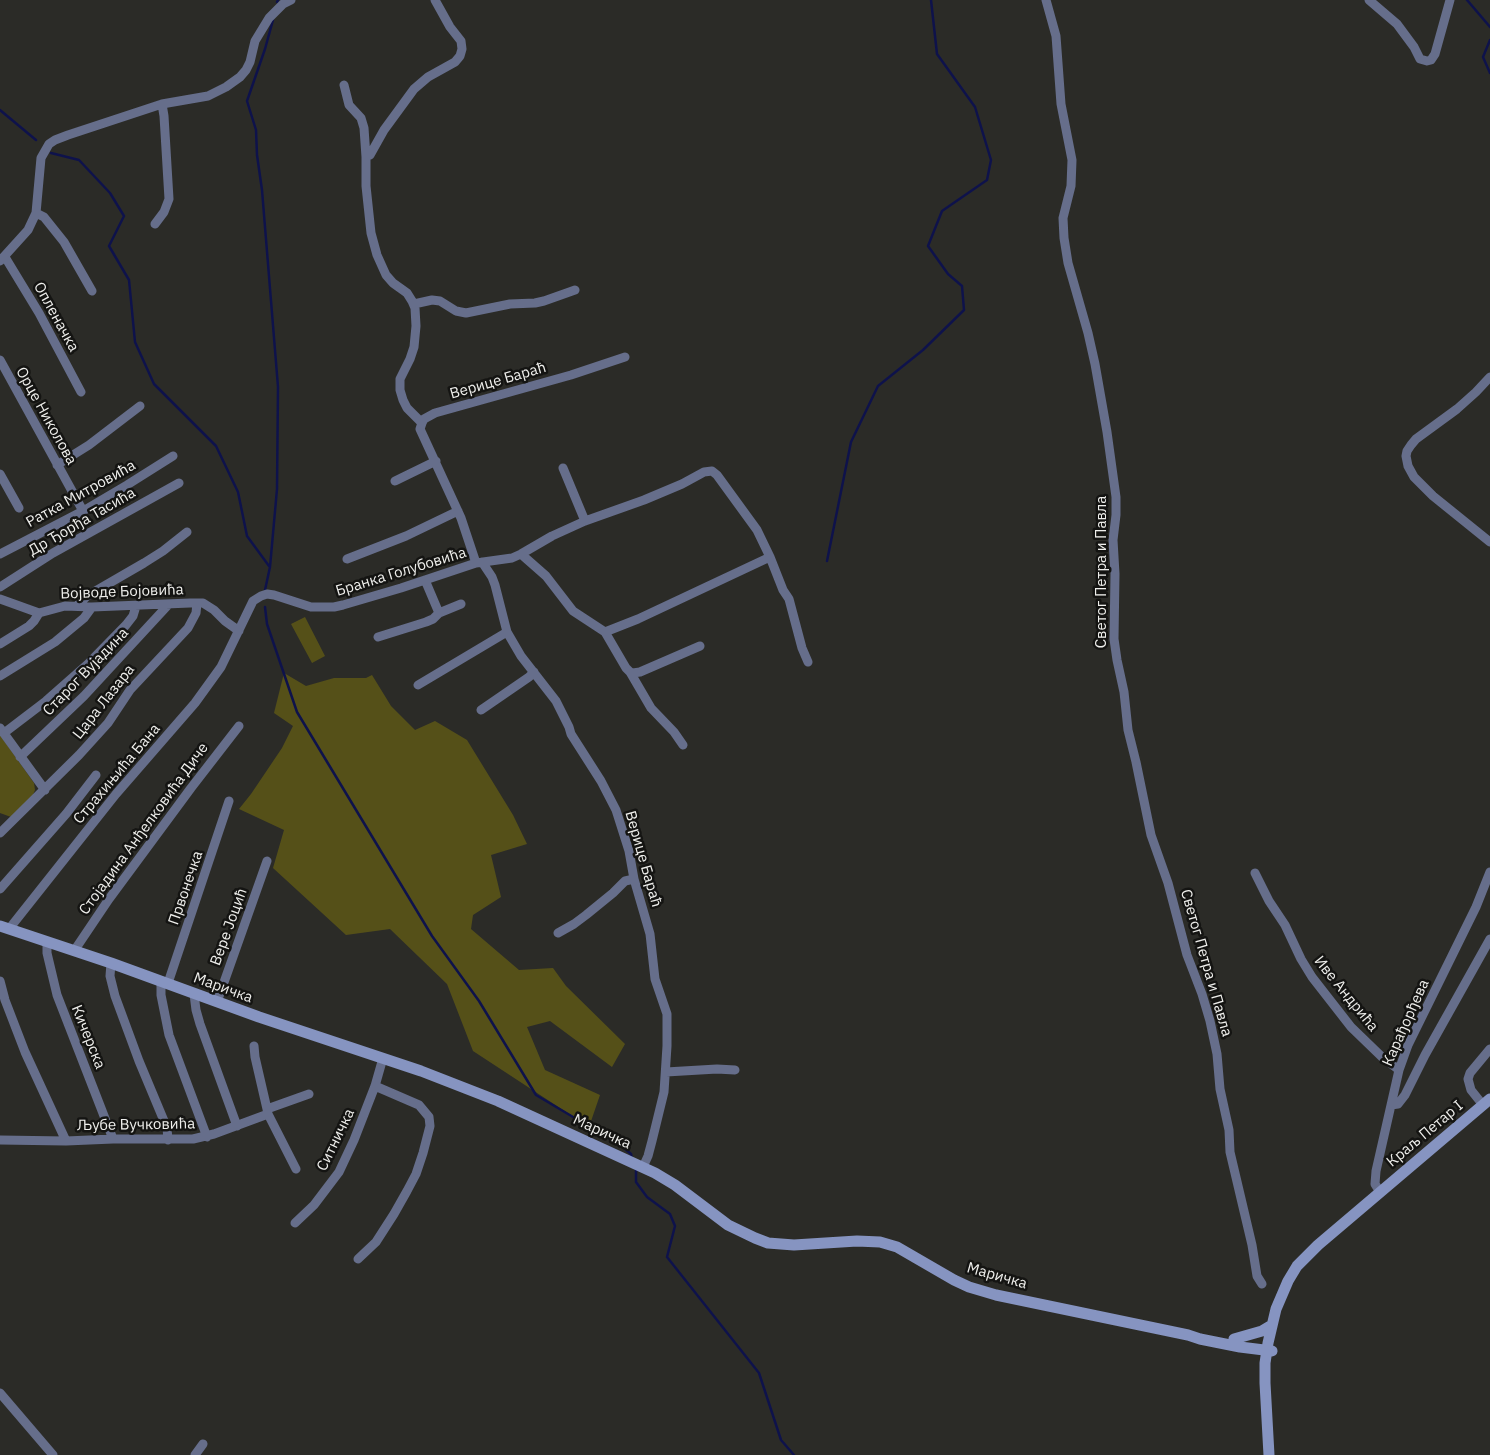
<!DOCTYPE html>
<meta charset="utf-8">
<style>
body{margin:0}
canvas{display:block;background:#2b2b27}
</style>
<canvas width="1490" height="1455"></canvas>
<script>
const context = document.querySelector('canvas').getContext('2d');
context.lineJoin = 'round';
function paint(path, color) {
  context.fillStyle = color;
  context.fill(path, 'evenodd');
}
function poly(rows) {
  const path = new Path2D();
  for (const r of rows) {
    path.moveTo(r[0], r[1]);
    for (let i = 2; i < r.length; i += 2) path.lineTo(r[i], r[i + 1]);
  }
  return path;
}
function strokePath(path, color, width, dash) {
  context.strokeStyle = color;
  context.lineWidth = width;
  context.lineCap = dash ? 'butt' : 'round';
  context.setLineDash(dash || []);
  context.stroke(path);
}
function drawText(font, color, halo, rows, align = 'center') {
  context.font = font + ' "IBM Plex Sans",sans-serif';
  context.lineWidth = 5;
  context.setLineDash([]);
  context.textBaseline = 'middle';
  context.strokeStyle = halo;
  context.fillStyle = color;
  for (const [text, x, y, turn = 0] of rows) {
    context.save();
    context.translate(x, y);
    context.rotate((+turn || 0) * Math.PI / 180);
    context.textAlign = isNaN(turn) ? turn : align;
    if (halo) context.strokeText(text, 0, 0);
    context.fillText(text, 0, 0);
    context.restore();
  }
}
paint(poly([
 [305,617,325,656,312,663,291,624],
 [284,673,306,686,334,678,366,678,372,675,391,706,415,730,435,721,467,740,513,815,527,844,491,855,501,897,473,915,471,929,519,970,553,968,566,986,625,1044,612,1067,550,1021,527,1027,545,1070,600,1095,589,1127,473,1051,447,984,390,929,346,935,273,868,284,830,239,809,251,794,282,748,293,726,274,713],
 [0,735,34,783,35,790,32,797,11,817,0,813]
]), '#555018');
strokePath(poly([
 [1467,0,1490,27],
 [277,2,278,0],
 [1490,40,1483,57,1490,73],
 [0,110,36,140],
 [51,153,79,160,110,193,124,216,109,246,129,280,135,342,154,384,216,446,238,492,247,536,269,566],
 [827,561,851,442,878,386,923,350,964,310,962,286,948,274,928,246,942,211,987,180,991,160,975,107,937,54,931,0],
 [265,590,270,567,277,489,278,387,262,190,257,155,256,130,247,101,265,49,273,20],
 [265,607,267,624,297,712,432,936,479,1001,536,1095,622,1146,631,1154,632,1159],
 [636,1169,636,1182,647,1197,670,1214,675,1226,667,1257,759,1373,781,1440,794,1455]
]), '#0e124b', 2.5);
strokePath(poly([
 [1046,0,1056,36,1061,104,1072,160,1071,186,1063,218,1064,238,1068,263,1088,333,1095,364,1107,432,1116,497,1116,515,1113,540,1115,574,1114,639,1117,660,1124,692,1128,730,1136,762,1151,835,1168,883,1187,955,1202,994,1210,1021,1217,1054,1220,1089,1229,1130,1230,1152,1252,1245,1257,1276,1262,1284],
 [1369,0,1397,24,1414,47,1420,59,1427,61,1431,60,1435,54,1450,0],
 [344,85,349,105,361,118,364,128,366,157,366,186,371,233,377,255,386,275,393,283,407,293,412,301,415,308,416,326,414,347,410,359,400,379,400,390,403,400,407,408,422,423],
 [366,157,370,155,384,130,414,89,428,77,455,62,460,56,462,49,461,41,450,27,435,0],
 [36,213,44,217,64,242,92,291],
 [155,224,164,212,169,199,164,116,162,104],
 [5,257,39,313,81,392],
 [0,261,28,230,36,213,41,158,49,144,55,140,68,135,162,104,208,96,226,87,240,77,246,70,250,62,255,41,269,18,283,4,291,0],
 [414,304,432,300,440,301,456,311,466,313,510,304,535,303,544,301,575,290],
 [0,360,83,511],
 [1490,377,1476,392,1457,409,1416,439,1411,445,1407,451,1406,456,1408,466,1414,477,1433,496,1490,542],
 [57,465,89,445,140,406],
 [563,468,585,521],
 [0,474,19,508],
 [395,481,436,461],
 [0,554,83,511,127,485,173,456],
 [521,554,546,576,573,611,605,632,638,619,770,557],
 [347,559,406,536,458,511],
 [482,562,492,577,495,585,507,632,521,656,556,701,569,727,571,734,601,781,616,810,629,851,634,879,650,934,655,979,667,1014,667,1046,664,1092,652,1141,648,1156,643,1167],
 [476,563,461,518,420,429,422,423,424,419,435,413,571,375,625,357],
 [0,587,53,553,179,483],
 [0,599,39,613,65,606,92,607,190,603,203,603,214,610,225,621,239,631],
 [77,606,87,596,144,563,163,551,187,532],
 [439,613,461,604],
 [605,632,626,668,630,672,633,673,640,672,700,646],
 [378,637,426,622,433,619,439,613,425,580],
 [0,644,29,626,34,621,39,613],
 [630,672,651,708,674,732,683,745],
 [0,676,55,642,84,618,92,607],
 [418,685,507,632],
 [481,710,529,677,534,672],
 [0,728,45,790],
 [4,733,46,701,88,664,126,625,133,616,136,606],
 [20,757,84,696,169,604],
 [0,833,79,755,108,723,130,690,188,628,196,613,197,603],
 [1255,873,1269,901,1285,925,1301,959,1312,977,1351,1027,1382,1057,1399,1070],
 [0,889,66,814,96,775],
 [9,929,116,794,195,703,221,667,253,601,261,596,267,594,274,595,311,607,334,607,343,605,401,588,476,563,512,558,521,554,552,536,585,521,644,500,682,484,704,472,712,471,717,475,757,530,770,557,783,590,789,599,802,648,808,662],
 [558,933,574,924,586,915,613,893,625,881,634,879],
 [47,942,47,953,57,995,113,1139],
 [74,951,109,899,191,788,239,726],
 [111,963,110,976,115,996,139,1061,167,1128,168,1140],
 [0,981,5,1000,25,1052,66,1141],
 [161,981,161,995,169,1035,207,1137],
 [168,983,229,801],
 [194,994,196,1010,200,1024,237,1126],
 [217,1002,267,861],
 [254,1046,255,1057,267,1109],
 [666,1072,717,1069,735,1070],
 [1391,1105,1398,1104,1405,1095,1425,1055,1490,939],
 [1483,1105,1471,1090,1468,1079,1470,1073,1490,1049],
 [268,1114,296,1169],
 [0,1140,66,1141,113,1139,193,1139,214,1134,268,1114,267,1109,309,1094],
 [1380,1192,1375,1184,1376,1171,1399,1070,1408,1045,1476,907,1490,872],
 [295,1223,314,1205,339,1172,354,1140,375,1086,383,1058],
 [358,1259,376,1242,394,1214,407,1191,416,1174,423,1153,430,1126,429,1117,419,1105,375,1086],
 [0,1393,53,1455],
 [195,1455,203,1444]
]), '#666e8b', 9);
strokePath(poly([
 [0,926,111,963,259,1017,421,1071,498,1101,655,1173,675,1185,728,1225,755,1238,768,1243,794,1245,857,1241,880,1242,897,1247,954,1280,969,1287,996,1295,1188,1335,1200,1339,1240,1347,1272,1351],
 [1234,1339,1262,1331,1272,1325],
 [1269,1455,1265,1383,1265,1363,1268,1343,1276,1309,1288,1281,1297,1266,1318,1245,1490,1099]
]), '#8694c1', 11);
drawText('15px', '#efefec', '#141412', [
 ["Опленачка",56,317,61],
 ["Верице Бараћ",498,381,-16],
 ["Орце Николова",46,416,61],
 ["Ратка Митровића",81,494,-29],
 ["Др Ђорђа Тасића",82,522,-30],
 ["Бранка Голубовића",401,572,-17],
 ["Светог Петра и Павла",1102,572,-90],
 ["Војводе Бојовића",122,592,-2],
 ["Старог Вујадина",86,672,-46],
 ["Цара Лазара",104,702,-52],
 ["Страхињића Бана",117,774,-50],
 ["Стојадина Анђелковића Диче",144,829,-54],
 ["Верице Бараћ",643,859,74],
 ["Првонечка",186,888,-71],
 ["Вере Јоцић",229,927,-70],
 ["Светог Петра и Павла",1206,963,74],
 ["Маричка",223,988,20],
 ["Иве Андрића",1346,994,51],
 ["Карађорђева",1406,1023,-66],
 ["Кичерска",88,1037,68],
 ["Љубе Вучковића",136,1125,-1],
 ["Маричка",602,1132,25],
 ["Краљ Петар I",1425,1134,-40],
 ["Ситничка",336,1140,-64],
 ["Маричка",997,1276,16]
]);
</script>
